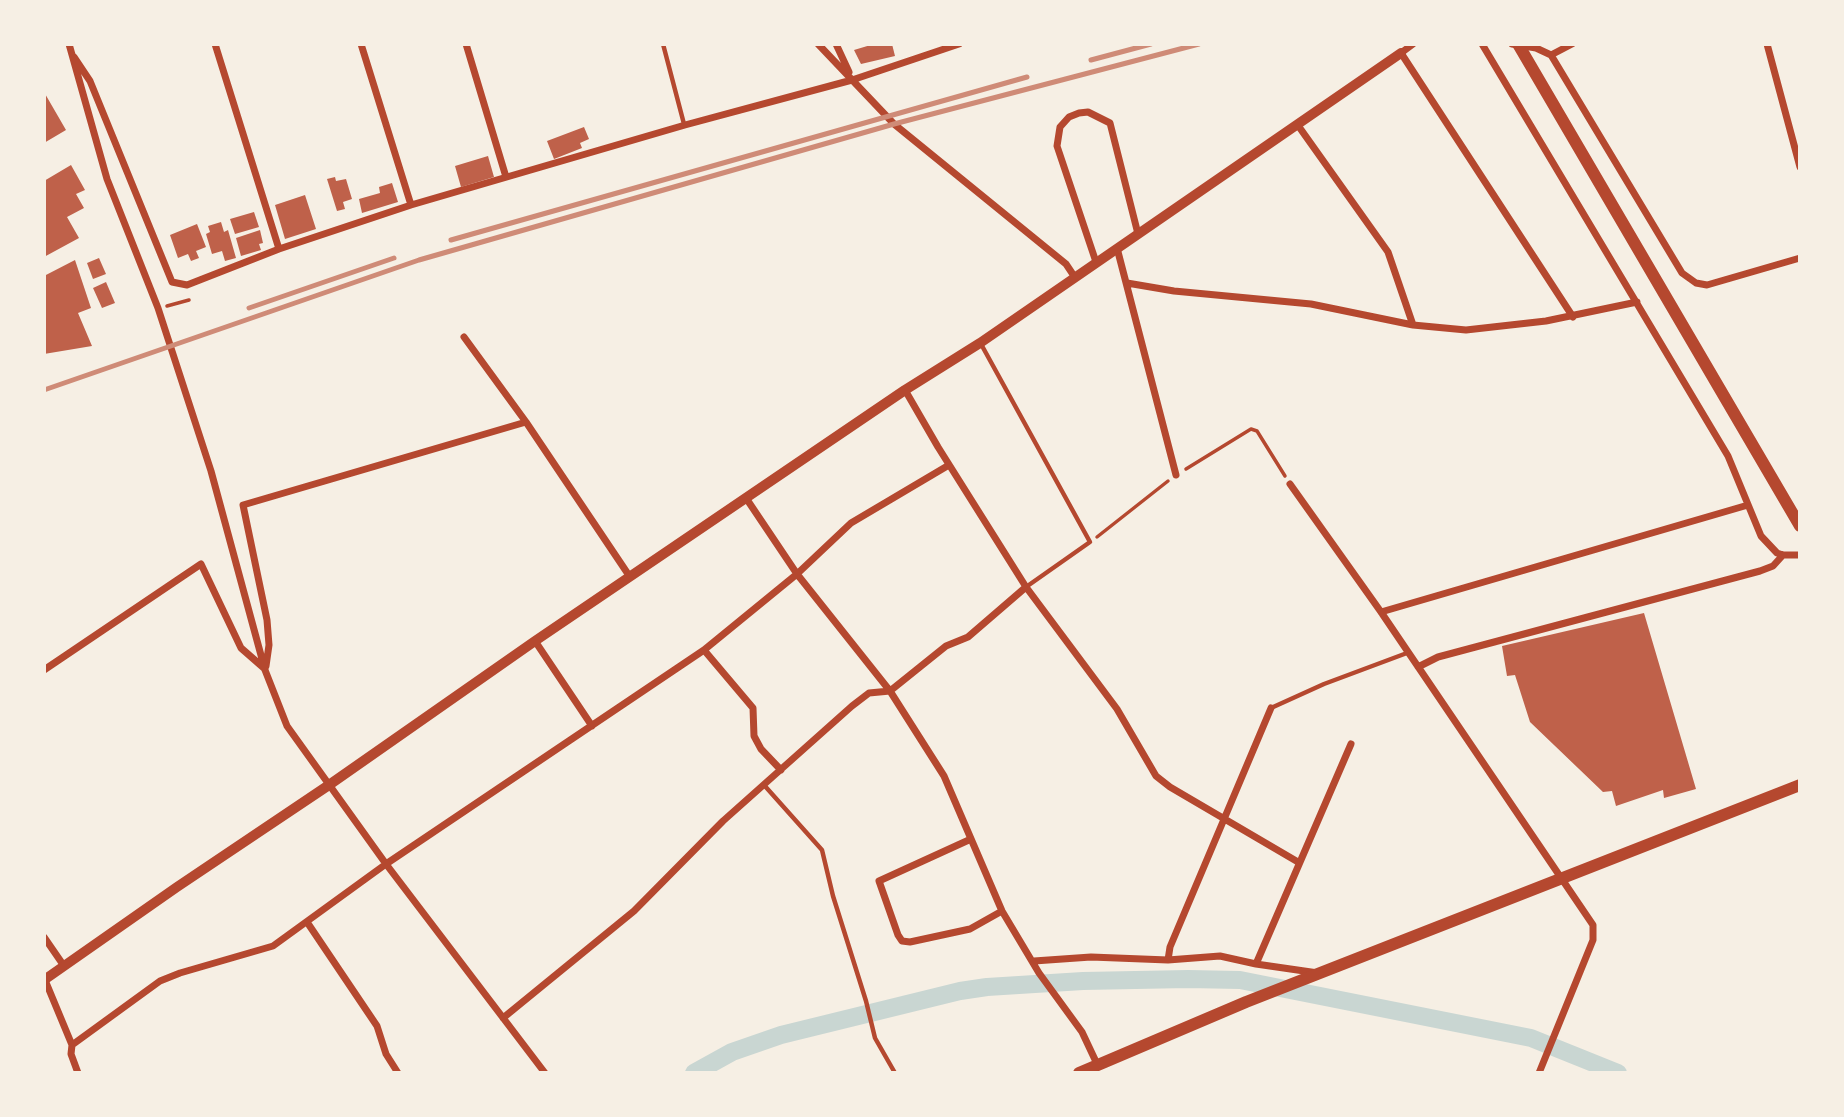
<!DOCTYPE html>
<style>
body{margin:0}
#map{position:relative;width:1844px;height:1117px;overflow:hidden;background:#f6efe4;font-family:"Roboto Serif",serif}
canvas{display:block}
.frame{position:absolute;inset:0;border:46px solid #f6efe4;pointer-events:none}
</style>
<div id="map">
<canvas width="1844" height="1117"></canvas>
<div class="frame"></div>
</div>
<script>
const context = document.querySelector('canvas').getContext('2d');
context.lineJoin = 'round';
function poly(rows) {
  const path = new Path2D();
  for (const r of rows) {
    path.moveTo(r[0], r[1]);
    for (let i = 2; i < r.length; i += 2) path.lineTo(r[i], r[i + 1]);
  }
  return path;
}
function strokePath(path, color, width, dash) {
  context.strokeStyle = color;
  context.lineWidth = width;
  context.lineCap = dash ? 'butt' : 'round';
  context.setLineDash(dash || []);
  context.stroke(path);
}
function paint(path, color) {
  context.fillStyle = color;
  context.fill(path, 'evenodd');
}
strokePath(poly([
 [694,1073,732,1052,781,1035,960,991,987,987,1083,981,1188,979,1240,980,1531,1038,1618,1073]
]), '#c9d6d2', 18);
paint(poly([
 [874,44,892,44,895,56,861,64,854,50],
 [44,92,66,130,44,143],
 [584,127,589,139,580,143,582,148,554,159,547,141],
 [488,156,494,177,461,187,455,166],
 [71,165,85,190,76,194,84,208,67,217,79,238,44,257,44,181],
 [335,177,336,181,346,179,352,199,343,202,345,209,337,211,327,179],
 [392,183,398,202,362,213,359,199,380,193,379,187],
 [305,195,316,229,285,239,275,205],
 [254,212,259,227,235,234,230,219],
 [221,222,224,232,228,230,236,258,225,261,222,251,212,254,206,234,210,232,208,226],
 [197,224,206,247,196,251,199,258,191,261,188,254,178,258,170,235],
 [260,230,263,243,259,244,261,250,241,256,236,238],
 [99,258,106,274,93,279,87,263],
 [75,260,91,308,78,313,92,346,44,354,44,276],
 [106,282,115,303,102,308,93,288],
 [1644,613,1696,789,1664,798,1663,790,1616,806,1612,791,1603,792,1530,722,1515,675,1507,676,1502,646]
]), '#bf614a');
strokePath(poly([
 [167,306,189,300],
 [1186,469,1251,429,1257,431,1285,476],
 [1097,537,1168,481]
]), '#b5482f', 3.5);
strokePath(poly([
 [663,44,684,124],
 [981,344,1090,542,1026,587],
 [1271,708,1324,684,1407,653],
 [764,785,822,850,833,896,866,1001,875,1038,895,1073]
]), '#b5482f', 4.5);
strokePath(poly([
 [69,44,107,179,158,308,211,471,265,670,287,726,386,864,545,1073],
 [215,44,279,249],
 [361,44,411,205],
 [466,44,506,177],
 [818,44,894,124,1066,264,1074,276],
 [836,44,849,72],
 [1413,44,1401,53,1573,317],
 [1482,44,1728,456,1761,536,1777,553,1783,555,1800,555],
 [1512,44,1536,48,1551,55,1682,273,1696,283,1707,285,1800,258],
 [1767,44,1800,167],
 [1551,55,1572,44],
 [74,57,90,81,172,282,187,285,279,249,411,205,685,125,852,80,959,44],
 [1297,124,1388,252,1413,325],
 [1117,248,1176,475],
 [1096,262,1057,146,1060,127,1069,117,1079,113,1088,112,1110,123,1138,234],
 [1127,283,1174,291,1311,304,1413,325,1466,330,1546,321,1637,302],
 [464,337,526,422,630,577],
 [905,390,938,447,1026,587,1117,709,1156,776,1170,787,1298,862],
 [1290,484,1381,612,1593,925,1593,940,1539,1073],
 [746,498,797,574,890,691,944,776,1002,911,1039,973,1082,1032,1098,1066],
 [1381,612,1748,505],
 [535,641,592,726],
 [704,650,753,708,754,736,761,749,781,770],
 [266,666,269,645,267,620,243,505,526,422],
 [1418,667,1438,657,1760,571,1773,566,1783,555],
 [44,670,201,564,241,648,265,669],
 [971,839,879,881,898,935,902,941,910,942,970,929,1002,911],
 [307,922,377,1026,386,1054,398,1073],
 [44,937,64,966],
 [1168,960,1170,947,1271,708],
 [1034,961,1091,957,1168,960,1220,956,1256,964,1318,973],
 [1256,964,1351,744],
 [45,980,72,1045,71,1054,78,1073],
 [503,1018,634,911,723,821,852,706,869,693,890,691,946,646,968,637,1026,587],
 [72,1045,160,981,180,973,273,946,386,864,704,650,797,574,851,523,949,465]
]), '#b5482f', 7);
strokePath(poly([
 [44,980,177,887,329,785,535,641,905,390,980,343,1401,53]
]), '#b5482f', 10);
strokePath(poly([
 [1518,44,1800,526],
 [1079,1073,1246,1002,1800,785]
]), '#b5482f', 12);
strokePath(poly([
 [1091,60,1151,44],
 [451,240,1027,77],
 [249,308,394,258],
 [44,390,419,260,894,124,1199,44]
]), '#cf8b77', 5);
</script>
